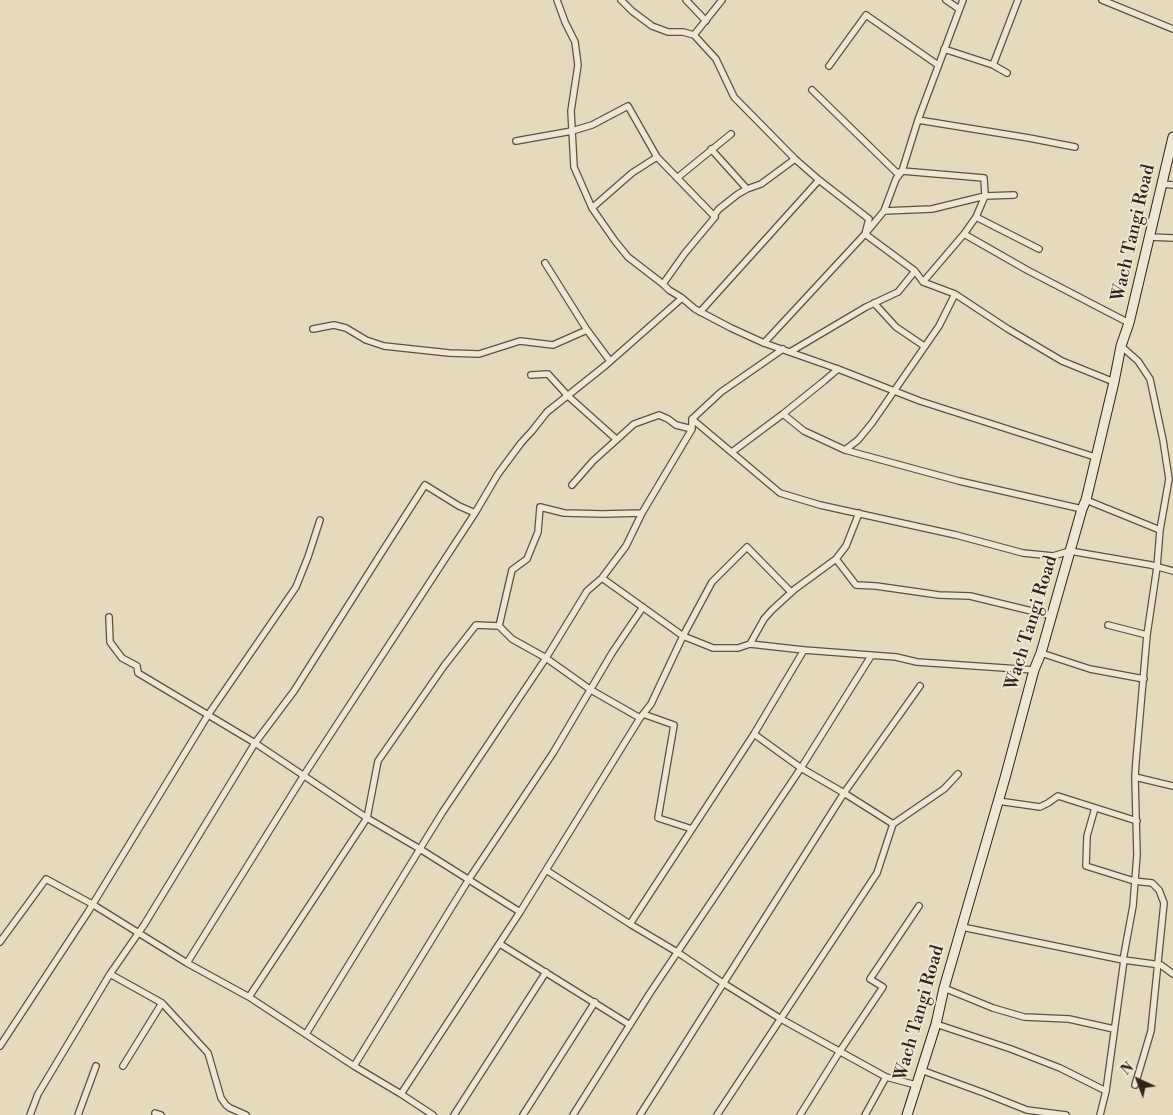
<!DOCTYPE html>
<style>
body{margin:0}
#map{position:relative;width:1173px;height:1115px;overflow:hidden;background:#e5dabc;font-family:"Libre Bodoni",serif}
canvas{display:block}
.north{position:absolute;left:1113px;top:1055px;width:50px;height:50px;-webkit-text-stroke:4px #eee7d3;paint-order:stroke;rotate:317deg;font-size:14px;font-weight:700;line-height:20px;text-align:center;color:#31231a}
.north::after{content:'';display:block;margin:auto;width:18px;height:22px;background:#31231a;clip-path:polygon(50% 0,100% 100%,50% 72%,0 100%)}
</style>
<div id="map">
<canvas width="1173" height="1115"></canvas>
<div class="north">N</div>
</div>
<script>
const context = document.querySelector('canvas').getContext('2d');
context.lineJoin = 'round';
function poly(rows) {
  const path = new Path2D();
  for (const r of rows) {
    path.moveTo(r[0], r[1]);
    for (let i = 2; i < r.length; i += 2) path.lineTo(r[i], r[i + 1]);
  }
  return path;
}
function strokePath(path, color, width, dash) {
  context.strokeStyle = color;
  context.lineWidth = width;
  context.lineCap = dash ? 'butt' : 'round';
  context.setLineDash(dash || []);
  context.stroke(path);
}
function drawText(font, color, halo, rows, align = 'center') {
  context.font = font + ' "Libre Bodoni",serif';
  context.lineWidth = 4;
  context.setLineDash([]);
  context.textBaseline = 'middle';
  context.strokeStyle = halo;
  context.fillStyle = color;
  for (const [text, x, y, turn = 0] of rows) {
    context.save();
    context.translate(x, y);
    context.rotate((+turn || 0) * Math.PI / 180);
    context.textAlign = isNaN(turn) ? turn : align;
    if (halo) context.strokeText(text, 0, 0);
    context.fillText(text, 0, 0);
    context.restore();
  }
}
const minor = poly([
 [557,0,565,22,575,42,578,65,571,111,574,167,592,208,615,241,628,257,663,284,669,290,682,298,695,309,731,328,764,343,838,369,920,401,1095,457],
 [621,0,632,11,652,26,668,32,683,32,694,35,716,59,734,97,795,159,819,180,869,219,865,234,915,271,923,282,955,294,1008,329,1062,361,1114,382],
 [686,0,706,21],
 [946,0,959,9],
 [1102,0,1173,29],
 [694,35,722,0],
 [944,49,993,65,1007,73],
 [993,65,1018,0],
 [829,66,866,15,938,65],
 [812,90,897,173,902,171,984,178,985,196,976,217,964,234,923,282],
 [918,120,1029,138,1075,147],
 [516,141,572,131,592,125,628,106,657,157,715,217],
 [711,149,747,189],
 [677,178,731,134],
 [1162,184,1173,185],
 [592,208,632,173,657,157],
 [884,211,932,209,985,196,1014,195],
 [976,217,1039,249],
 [964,234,1027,270,1129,323],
 [1149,237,1173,238],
 [545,263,587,330,610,361],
 [663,284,685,253,715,217,715,214,719,209,738,194,747,189,761,184,795,159],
 [874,303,896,327,924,346],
 [700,312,819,180],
 [313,329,334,325,346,328,366,340,384,346,449,353,479,354,520,341,553,345,587,330],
 [764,343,865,234,884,211,896,179,902,171,918,120,963,0],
 [790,352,866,307,898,292,915,271],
 [531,375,548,374,568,396,616,439],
 [783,414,804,431,845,450,959,481,1082,509],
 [692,419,780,493,820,505,956,535,1023,553,1053,556,1070,551,1151,565,1173,571],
 [845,450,858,440,872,423,939,326,955,294],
 [732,452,783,414,824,381,838,369],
 [572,485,593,461,634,424,659,415,668,419,676,425,692,429],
 [1086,500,1160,530],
 [836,559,856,585,876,586,939,595,970,596,1052,616],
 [602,578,683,636,713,648,738,648,750,644,804,650,896,657,917,662,1034,670],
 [109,617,110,642,122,658,137,666,138,673,255,743,367,818,420,849,520,912],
 [1108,625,1147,635],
 [499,626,512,570,527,559,538,532,540,507,564,513,603,514,642,513],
 [750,644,764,619,772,610,795,589,836,559,846,546,859,513],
 [1041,653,1090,669,1144,679],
 [643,714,674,725,658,818,692,829],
 [754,734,801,768,844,793,893,824],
 [1135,777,1173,786],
 [998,801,1040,807,1048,803,1058,796,1137,821],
 [1095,808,1087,836,1086,866,1134,881,1152,883,1159,890,1164,903,1151,1031,1135,1085],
 [546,870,640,718,651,704,683,636,712,582,747,547,791,592],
 [630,924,754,734,804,650],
 [962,927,1123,960],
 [0,942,46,879,92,904,187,963,249,997,354,1066,401,1094,433,1115],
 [500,944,630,1025],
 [1124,960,1161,965,1173,974],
 [187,963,304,775,475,513,498,474,521,443,532,431,547,412,606,365,682,298],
 [110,974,162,1003,208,1053,221,1098,226,1105,230,1108,246,1115],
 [944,988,993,1008,1024,1017,1069,1019,1114,1029],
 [249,997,367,818,378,761,444,666,476,625,499,626,512,639,546,658,591,690,640,718],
 [936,1024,1011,1049,1060,1068,1106,1091],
 [306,1034,442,813,546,658,587,591,602,578,626,546,642,513,692,429,692,419,721,392,783,349],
 [0,1046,88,912,208,715,296,587,308,557,320,520],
 [123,1066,162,1003],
 [354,1066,469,879,553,753,612,653,643,607],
 [921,1070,984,1093,1027,1110,1066,1115],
 [401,1094,520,912,546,870,630,924,677,952,723,983,781,1019,886,1077,916,1085],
 [155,1113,161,1115],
 [30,1115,38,1094,110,974,144,925,255,743,294,691,382,552,425,485,459,506,475,513],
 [78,1115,96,1066],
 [454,1115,546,972],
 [523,1115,595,1002],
 [573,1115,650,993,801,768,871,656],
 [640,1115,844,793,920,686],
 [717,1115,877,873,893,824,944,789,958,774],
 [800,1115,840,1051,883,987,870,979,919,906],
 [865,1115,886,1077],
 [1100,1115,1106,1091,1124,960,1123,960,1133,906,1137,855,1135,777,1136,761,1147,635,1157,567,1160,530,1169,479,1163,440,1150,379,1138,361,1121,346]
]);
const secondary = poly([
 [907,1115,936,1024,944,988,1005,778,1034,670,1041,653,1082,509,1086,500,1114,382,1121,346,1129,323,1173,137]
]);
strokePath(minor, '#5e5142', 8);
strokePath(secondary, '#31231a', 11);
strokePath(minor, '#eee7d3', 5.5);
strokePath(secondary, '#eee7d3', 9);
drawText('18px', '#31231a', '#eee7d3', [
 ["Wach Tangi Road",1134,233,-77],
 ["Wach Tangi Road",1032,623,-73],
 ["Wach Tangi Road",920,1013,-74]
]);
</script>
